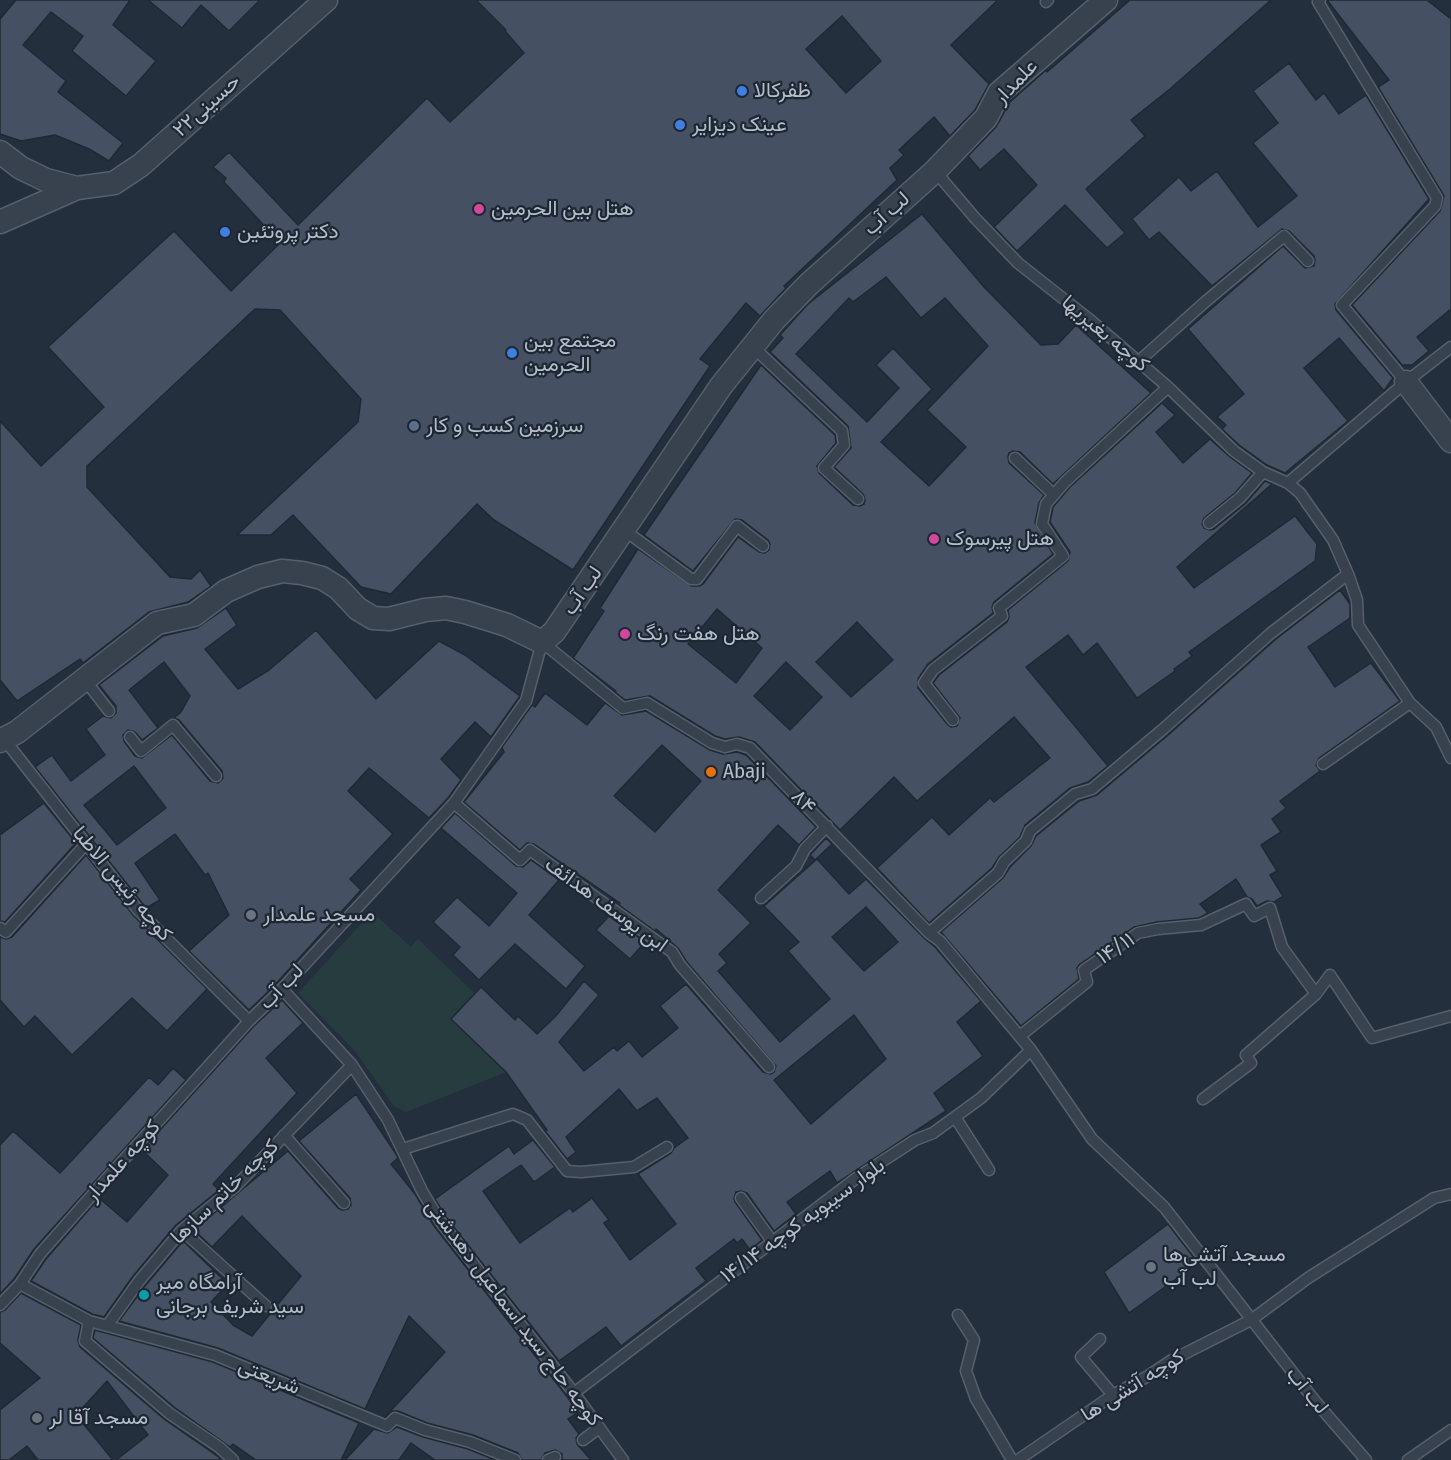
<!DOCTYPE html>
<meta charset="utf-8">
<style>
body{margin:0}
canvas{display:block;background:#242f3e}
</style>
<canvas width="1451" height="1460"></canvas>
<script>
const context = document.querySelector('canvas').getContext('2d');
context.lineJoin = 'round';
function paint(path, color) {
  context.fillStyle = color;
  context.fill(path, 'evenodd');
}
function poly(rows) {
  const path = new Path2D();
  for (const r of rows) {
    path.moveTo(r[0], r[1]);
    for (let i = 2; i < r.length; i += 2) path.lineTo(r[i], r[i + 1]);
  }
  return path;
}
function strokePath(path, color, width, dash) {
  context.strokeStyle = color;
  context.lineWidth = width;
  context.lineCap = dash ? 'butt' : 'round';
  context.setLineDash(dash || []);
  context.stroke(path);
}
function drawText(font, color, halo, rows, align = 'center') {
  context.font = font + ' "Fira Sans Condensed",Vazirmatn,sans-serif';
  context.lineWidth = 4.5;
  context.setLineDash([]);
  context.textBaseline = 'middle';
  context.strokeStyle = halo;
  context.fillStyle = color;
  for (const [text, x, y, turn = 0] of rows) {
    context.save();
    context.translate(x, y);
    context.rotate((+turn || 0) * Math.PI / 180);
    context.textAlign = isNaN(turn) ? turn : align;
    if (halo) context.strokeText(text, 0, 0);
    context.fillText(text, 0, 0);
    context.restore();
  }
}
paint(poly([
 [372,912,411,947,418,939,475,994,451,1019,506,1072,406,1112,394,1106,355,1051,298,993]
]), '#263c3f');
const building = poly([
 [16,0,130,0,113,25,156,61,126,96,72,51,83,36,51,12,23,45,66,81,58,92,123,143,109,161,89,149,55,135,21,141,0,134,0,19,16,0],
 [148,0,260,0,229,31,201,5,182,28,148,0],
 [476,0,998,0,951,45,989,84,975,110,950,136,934,117,899,150,904,155,890,168,897,180,784,286,786,288,760,316,746,303,700,359,710,366,573,570,494,520,477,504,391,594,361,587,293,515,271,535,237,535,358,422,361,399,280,310,255,309,87,466,87,487,170,577,191,579,200,570,211,586,188,602,149,612,83,663,80,659,17,701,0,680,0,421,41,466,104,407,48,347,174,231,231,291,280,243,224,182,226,178,213,167,229,152,298,225,427,98,450,122,524,53,505,31,506,30,476,0],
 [842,16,881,61,846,93,806,49,842,16],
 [1130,0,1271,0,1170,89,1131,120,1145,136,1086,189,1125,233,1107,248,1065,205,1017,251,994,227,1037,185,1004,149,980,170,968,156,996,127,1010,102,1046,70,1047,72,1130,0],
 [1327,0,1427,0,1451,19,1451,309,1417,337,1429,351,1412,365,1402,365,1352,305,1440,211,1444,196,1378,87,1389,80,1327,0],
 [1289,63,1316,100,1324,93,1339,114,1366,95,1429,199,1335,304,1336,310,1393,378,1384,391,1339,338,1304,368,1348,421,1285,473,1267,465,1239,445,1222,429,1226,425,1217,417,1244,394,1188,329,1283,246,1305,268,1314,266,1315,260,1314,256,1289,231,1282,229,1212,286,1159,232,1149,240,1132,219,1179,177,1191,191,1217,171,1258,227,1297,196,1253,143,1278,123,1253,91,1289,63],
 [922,214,984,287,1041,345,1058,344,1076,325,1151,393,1053,484,1020,452,1013,451,1009,453,1008,457,1009,463,1044,495,1039,503,1035,523,1053,554,994,602,992,607,993,613,928,664,918,679,918,688,948,725,951,727,957,726,960,718,933,683,939,675,1007,622,1009,617,1008,610,1068,561,1070,552,1050,522,1053,507,1070,487,1162,403,1175,415,1156,432,1183,463,1210,439,1230,457,1252,473,1235,493,1204,518,1202,524,1204,528,1210,530,1214,529,1245,504,1265,481,1272,484,1177,567,1194,588,1295,516,1317,544,1315,561,1189,652,1192,656,1174,669,1175,671,1137,698,1097,643,1083,655,1068,635,1026,667,1108,766,1088,782,1070,788,1025,825,1020,837,999,857,992,868,929,923,877,868,932,817,949,835,990,798,994,802,1050,758,1014,717,917,801,894,777,840,830,755,742,739,737,725,739,715,736,650,696,625,700,615,692,616,691,573,658,604,611,600,608,638,549,691,586,700,586,703,584,738,537,759,552,765,553,769,550,770,544,768,540,742,520,735,519,693,571,644,535,761,365,835,435,836,443,817,466,819,473,853,505,860,506,864,504,865,500,863,494,834,467,851,448,848,426,770,352,783,338,780,335,808,304,922,214],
 [886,277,921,318,945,298,988,346,927,410,966,447,929,486,881,442,932,389,893,348,876,365,899,388,867,422,796,354,849,298,853,302,886,277],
 [717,609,762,648,736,683,688,644,717,609],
 [857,622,893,660,851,697,816,662,857,622],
 [786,662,822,697,790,730,754,696,786,662],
 [1340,590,1350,604,1350,618,1308,647,1335,687,1371,663,1400,701,1319,758,1316,765,1320,771,1280,801,1286,808,1272,819,1281,832,1261,845,1277,871,1270,875,1283,896,1274,902,1267,901,1257,906,1252,899,1247,897,1236,879,1200,904,1208,913,1199,918,1157,922,1134,927,1080,964,1077,968,1079,979,1021,1026,941,932,1003,878,1010,867,1031,846,1036,836,1079,801,1097,795,1167,736,1276,639,1340,590],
 [226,608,237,625,205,649,238,689,269,670,316,630,376,699,439,641,465,655,520,696,491,737,475,722,441,759,461,780,448,798,429,818,369,768,348,791,393,834,350,879,361,890,272,988,249,1010,189,951,229,915,208,873,205,875,175,834,135,863,160,900,146,908,35,767,52,755,71,781,105,755,86,729,103,716,111,718,116,713,116,706,99,685,163,636,197,628,226,608],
 [164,662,190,696,181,712,174,718,179,720,222,771,223,778,218,783,210,781,172,735,142,758,135,756,124,741,123,735,128,730,135,732,142,740,158,728,129,690,164,662],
 [134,766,166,808,117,845,84,805,134,766],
 [545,693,587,725,605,703,622,715,646,711,710,750,723,754,737,752,746,755,816,827,799,845,778,825,718,890,751,923,719,954,727,963,718,971,780,1042,830,999,788,951,799,942,764,906,817,859,849,894,866,879,924,938,935,947,981,1001,957,1022,983,1056,934,1093,946,1111,837,1183,830,1171,787,1202,796,1214,774,1231,747,1193,741,1191,736,1192,734,1198,735,1202,762,1240,750,1250,742,1239,737,1243,734,1239,696,1268,706,1281,621,1346,606,1327,559,1361,446,1217,435,1199,509,1146,514,1154,533,1140,555,1167,534,1182,521,1165,483,1191,520,1243,570,1208,573,1212,592,1198,609,1220,604,1223,630,1260,676,1224,638,1174,671,1153,674,1148,688,1138,657,1098,637,1111,619,1089,566,1137,576,1152,567,1159,545,1131,547,1130,506,1072,451,1019,481,987,515,1020,518,1016,537,1034,555,1017,584,981,599,995,559,1042,584,1071,614,1047,617,1051,629,1041,642,1057,678,1028,660,1006,686,984,763,1072,771,1074,774,1072,776,1066,686,961,678,948,656,929,655,931,619,905,620,903,534,844,527,843,520,850,464,802,504,752,502,747,532,705,535,707,545,693],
 [662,745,701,781,655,832,614,796,662,745],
 [866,907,898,942,864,971,832,937,866,907],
 [854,1015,886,1059,811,1124,774,1080,854,1015],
 [44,803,76,843,5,922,0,921,0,835,44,803],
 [455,813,516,866,523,867,531,860,559,880,529,915,585,966,566,989,515,944,479,980,453,955,460,947,433,922,457,897,489,926,517,893,441,828,455,813],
 [826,838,832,844,815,860,810,855,826,838],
 [86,855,133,915,207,989,167,1031,132,998,72,1055,35,1016,24,1027,0,1000,0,937,6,939,12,937,86,855],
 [609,916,645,942,630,959,596,930,609,916],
 [282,1000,303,1023,266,1058,297,1093,213,1184,219,1190,176,1225,133,1276,104,1317,92,1314,31,1281,46,1259,99,1198,127,1222,168,1175,142,1150,254,1026,282,1000],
 [173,1068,186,1080,34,1249,14,1279,0,1294,0,1145,13,1131,60,1173,149,1077,158,1085,173,1068],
 [356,1094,396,1154,398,1158,391,1164,415,1194,434,1226,579,1412,568,1419,579,1434,576,1438,577,1444,591,1460,562,1460,562,1454,555,1450,545,1453,541,1460,522,1460,518,1453,473,1435,427,1423,398,1411,393,1411,385,1417,445,1352,409,1316,365,1409,218,1348,119,1321,145,1286,183,1241,228,1284,211,1302,233,1325,252,1336,301,1276,242,1216,212,1247,194,1230,288,1151,338,1208,342,1210,348,1209,351,1205,350,1198,299,1141,356,1094],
 [1168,1224,1198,1263,1129,1313,1104,1272,1168,1224],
 [21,1293,81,1325,78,1340,80,1347,164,1419,220,1458,218,1460,116,1460,148,1435,107,1381,76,1415,113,1460,38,1460,27,1446,9,1460,0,1460,0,1410,40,1378,0,1343,0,1312,5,1310,21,1293],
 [95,1330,213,1362,359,1423,341,1460,256,1460,233,1444,230,1447,174,1407,93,1338,95,1330],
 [397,1427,423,1437,468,1449,495,1460,435,1460,411,1443,399,1460,345,1460,374,1429,388,1433,397,1427]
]);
paint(building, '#455162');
strokePath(building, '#1f2835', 1.5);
const lane = poly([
 [1320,0,1318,2,1437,198,1435,206,1342,305,1406,382],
 [1046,2,1048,0],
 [935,171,975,218,1018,263,1089,319,1168,387,1234,451,1263,472,1288,483,1300,493,1333,540,1348,574,1357,600,1358,625,1410,703,1436,727,1451,758],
 [752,346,842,431,844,445,824,468,858,499],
 [1138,362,1205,302,1284,236,1308,261],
 [1015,458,1053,494],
 [1288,483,1406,382,1451,347],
 [1209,523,1240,498,1263,472],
 [624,530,691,579,697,579,737,526,763,546],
 [85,680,109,711],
 [953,720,924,683,933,670,1002,616,999,608,1063,556,1042,524,1046,504,1065,482,1168,387],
 [130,737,141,751,173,725,216,776],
 [4,739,138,910,249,1021],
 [1323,764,1410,703],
 [454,803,520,860,530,850,672,952,680,965,769,1067],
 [761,898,796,866,805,849,827,826],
 [0,928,6,932,86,844],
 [929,933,998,873,1004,862,1026,841,1030,831,1075,794,1092,789,1162,730,1271,633,1348,574],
 [282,989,352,1065,388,1120,422,1191,440,1221,574,1393,623,1460],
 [1020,1036,1087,982,1084,970,1138,933,1158,929,1201,925,1246,904,1254,916,1270,908,1282,947,1316,994,1330,975,1372,1038,1451,1016],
 [1203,1099,1251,1063,1246,1055,1316,994],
 [955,1117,989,1170],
 [284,1135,344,1203],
 [403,1149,513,1114,527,1120,567,1171,581,1172,634,1167,667,1147],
 [741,1198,772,1241],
 [182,1230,266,1306],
 [20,1284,89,1321,215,1355,387,1426,395,1418,425,1430,470,1442,515,1460],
 [0,1305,20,1284,40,1254,107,1178,249,1021,282,989,454,803,526,701,542,642,623,708,647,703,712,743,725,747,737,744,750,748,929,933,940,941,1031,1050,1092,1139,1164,1207,1315,1401,1366,1460],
 [958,1315,974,1340,966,1371,976,1399,1012,1460],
 [89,1321,85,1341,169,1413,219,1447,233,1460],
 [107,1326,139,1281,182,1230,235,1187,352,1065],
 [1100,1339,1081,1357,1113,1395],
 [574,1393,855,1179,915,1140,933,1133,981,1098,1031,1050],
 [583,1440,599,1428],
 [548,1460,555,1457],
 [1018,1460,1113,1395,1148,1376,1172,1360,1251,1320,1308,1278,1434,1198,1451,1194],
 [1408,1460,1451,1430]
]);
const street = poly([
 [0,152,21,168,46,180,77,188],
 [0,222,77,188,114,183,141,165,326,0],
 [1406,382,1451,441],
 [0,741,17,732,157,623,194,615,226,591,258,577,282,571,302,573,322,578,338,588,358,609,373,618,389,619,425,610,446,608,465,612,507,625,542,642,554,632,721,386,774,320,809,284,935,171,986,118,999,93,1106,0]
]);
strokePath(lane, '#565f6c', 13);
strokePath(street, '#565f6c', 25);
strokePath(lane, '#38414e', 10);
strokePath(street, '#38414e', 22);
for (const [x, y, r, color] of [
 [742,91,6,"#3f7fe0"],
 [680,125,6,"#3f7fe0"],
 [479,209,6,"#d1479c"],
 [225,232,6,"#3f7fe0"],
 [512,353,6,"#3f7fe0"],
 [414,426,6,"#5c6f8a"],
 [934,539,6,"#d1479c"],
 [625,634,6,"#d1479c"],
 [711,772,6,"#e8710a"],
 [251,915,6,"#6b7280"],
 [1151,1267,6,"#6b7280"],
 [144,1295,6,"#0f9aa8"],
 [37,1418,6,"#6b7280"]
]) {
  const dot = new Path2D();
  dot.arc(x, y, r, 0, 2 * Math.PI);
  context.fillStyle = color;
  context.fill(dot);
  strokePath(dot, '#1d2633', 2);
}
drawText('21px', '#b4bcc9', '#1d2633', [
 ["علمدار",1016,82,-46],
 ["حسینی۲۲",207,106,-42],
 ["لب آب",887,214,-42],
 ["کوچه بغیریها",1105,334,40],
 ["لب آب",583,591,-56],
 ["۸۴",803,802,46],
 ["کوچه رئیس الاطبا",122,884,50],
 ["ابن یوسف هدائف",606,905,36],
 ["۱۴/۱۱",1116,949,-33],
 ["لب آب",282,987,-46],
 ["کوچه علمدار",123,1161,-48],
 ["کوچه خاتم سازها",225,1192,-44],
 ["بلوار سیبویه کوچه ۱۴/۱۴",803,1221,-36],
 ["کوچه حاج سید اسماعیل دهدشتی",513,1313,53],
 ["شریعتی",269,1377,22],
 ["کوچه آتشی ها",1133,1386,-32],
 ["لب آب",1307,1391,51]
]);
drawText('21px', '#b4bcc9', '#1d2633', [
 ["ظفرکالا",754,91],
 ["عینک دیزایر",692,125],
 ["هتل بین‌ الحرمین",491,209],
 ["دکتر پروتئین",237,232],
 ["مجتمع بین",524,341],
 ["الحرمین",524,365],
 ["سرزمین کسب و کار",426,426],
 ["هتل پیرسوک",946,539],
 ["هتل هفت رنگ",637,634],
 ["Abaji",723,772],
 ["مسجد علمدار",263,915],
 ["مسجد آتشی‌ها",1163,1255],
 ["لب آب",1163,1279],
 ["آرامگاه میر",156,1283],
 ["سید شریف برجانی",156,1307],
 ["مسجد آقا لر",49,1418]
], 'left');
</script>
